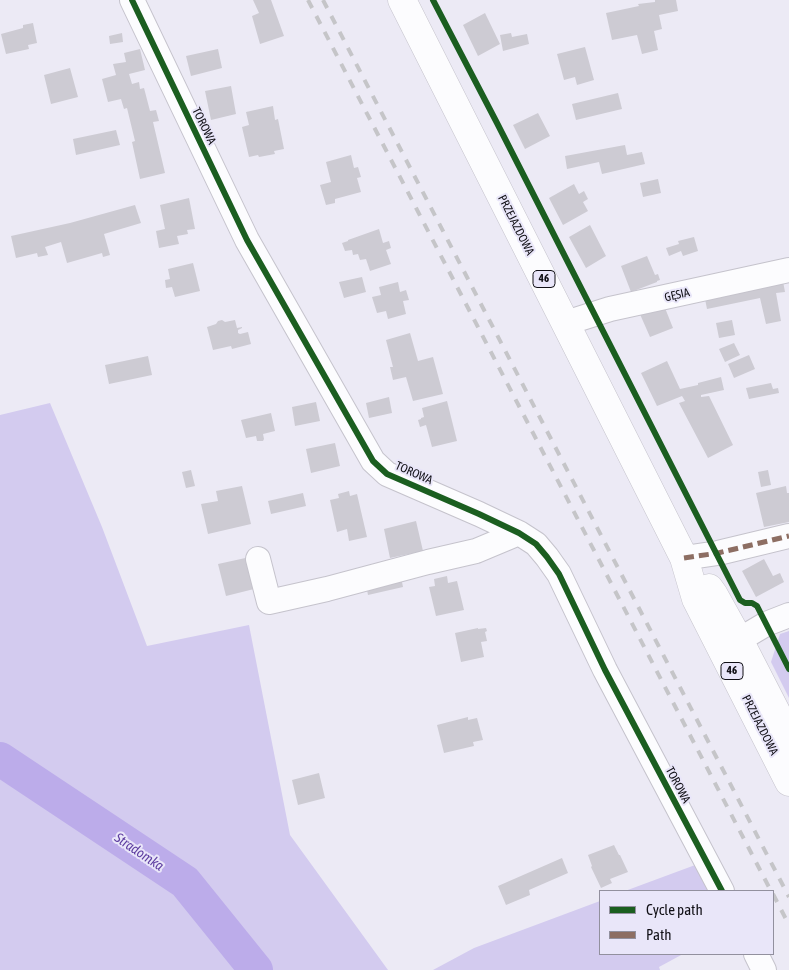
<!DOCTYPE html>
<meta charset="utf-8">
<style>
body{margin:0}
#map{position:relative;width:789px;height:970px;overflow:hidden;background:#eceaf5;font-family:"Asap Condensed",sans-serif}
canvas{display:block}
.legend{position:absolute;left:599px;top:890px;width:175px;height:65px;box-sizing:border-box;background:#e9e6f9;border:1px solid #92909e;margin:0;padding:6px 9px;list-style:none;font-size:15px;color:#100f15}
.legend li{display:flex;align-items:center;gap:10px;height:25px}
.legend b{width:25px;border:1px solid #92909e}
</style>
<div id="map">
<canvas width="789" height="970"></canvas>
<ul class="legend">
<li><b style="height:6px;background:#1b5e20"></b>Cycle path</li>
<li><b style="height:6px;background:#8d6e63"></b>Path</li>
</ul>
</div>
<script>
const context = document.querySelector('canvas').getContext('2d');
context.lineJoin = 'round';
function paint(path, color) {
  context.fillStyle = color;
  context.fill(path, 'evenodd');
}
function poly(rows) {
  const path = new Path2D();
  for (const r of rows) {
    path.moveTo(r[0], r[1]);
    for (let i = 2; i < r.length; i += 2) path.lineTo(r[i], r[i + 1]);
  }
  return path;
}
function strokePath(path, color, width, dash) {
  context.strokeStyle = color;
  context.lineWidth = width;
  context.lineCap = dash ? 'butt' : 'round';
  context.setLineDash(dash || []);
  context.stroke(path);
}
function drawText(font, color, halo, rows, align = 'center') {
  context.font = font + ' "Asap Condensed",sans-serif';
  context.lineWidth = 4;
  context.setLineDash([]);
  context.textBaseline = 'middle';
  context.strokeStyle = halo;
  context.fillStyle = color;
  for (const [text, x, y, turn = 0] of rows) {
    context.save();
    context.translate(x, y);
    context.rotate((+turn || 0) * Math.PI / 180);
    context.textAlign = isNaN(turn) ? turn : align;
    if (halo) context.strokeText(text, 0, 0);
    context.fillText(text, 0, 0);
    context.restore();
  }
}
paint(poly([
 [50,403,102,527,147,646,249,625,290,835,388,970,0,970,0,415],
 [789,631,789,698,771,662,780,634],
 [706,861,722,891,625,891],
 [600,901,600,954,683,954,659,967,660,970,433,970,474,948]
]), '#d3cbef');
strokePath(poly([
 [0,759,185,882,256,970]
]), '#bcacea', 34);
paint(poly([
 [253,0,271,0,284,36,260,44,252,16,259,13],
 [655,0,676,0,678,11,659,15,662,29,654,31,658,50,642,54,637,35,612,40,606,13,639,6,638,4,655,2],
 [485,13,500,44,478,56,463,25],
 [33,23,37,43,28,45,29,49,6,54,1,34,23,28,23,25],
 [122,33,123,42,110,44,109,36],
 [511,33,512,37,527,34,529,44,503,51,500,35],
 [585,47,594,80,577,85,575,77,564,80,557,54],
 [140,49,145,70,129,74,132,84,139,82,140,89,144,88,150,111,156,110,159,121,153,122,165,173,140,179,132,142,135,141,127,108,124,109,121,99,108,102,102,79,116,75,113,64,126,62,124,53],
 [218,49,222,68,191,76,186,56],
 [70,68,78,97,51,104,44,75],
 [231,86,236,114,211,120,205,91],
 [618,93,622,109,576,120,572,104],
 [273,106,275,120,278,119,284,149,274,151,275,154,259,157,258,155,249,157,242,127,249,125,246,112],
 [538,113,550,136,525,149,513,125],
 [116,130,120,145,76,155,73,139],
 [625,145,627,155,642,152,645,164,602,174,599,162,567,169,565,156],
 [351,155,354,168,358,167,361,177,357,178,361,192,335,199,335,203,326,205,320,185,331,182,326,162],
 [658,179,661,193,643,197,640,183],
 [574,184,579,194,584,191,588,199,583,202,588,211,563,225,549,198],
 [189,198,195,229,187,230,188,234,177,236,179,244,159,248,156,231,165,229,160,205],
 [135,205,141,223,104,234,110,255,103,257,102,253,67,263,61,242,45,247,48,255,38,257,37,253,16,258,11,236,70,223],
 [590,225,606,256,586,268,569,237],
 [379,229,383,243,389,241,391,248,386,250,391,264,370,271,366,259,360,260,358,254,353,255,352,250,345,251,342,243,348,241,348,240],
 [694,237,698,251,683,256,681,251,669,256,666,248,679,244,678,241],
 [647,256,655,275,658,274,660,280,657,281,657,282,631,292,621,266],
 [193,263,200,291,175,297,172,287,166,288,165,280,170,279,168,269],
 [782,276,785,292,776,293,781,321,766,324,760,298,707,309,704,294],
 [362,277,366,292,344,298,339,282],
 [398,282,400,292,406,290,409,300,403,301,406,314,388,319,386,311,377,313,372,297,381,295,379,287],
 [663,303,673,328,650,337,639,312],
 [222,320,225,322,235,320,237,328,242,327,242,328,238,330,238,333,240,334,248,332,251,344,232,349,231,346,213,350,207,327,216,324,218,321],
 [732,320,735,335,719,338,716,323],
 [410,333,418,361,433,357,443,394,413,401,406,377,393,380,390,367,393,367,386,340],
 [734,343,740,355,725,362,719,349],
 [749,355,755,369,734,378,728,364],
 [148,356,152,375,109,384,105,365],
 [667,361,680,389,698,385,698,383,721,377,724,390,701,395,701,397,709,396,733,445,708,458,679,403,685,401,682,396,657,406,641,373],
 [771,383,773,389,778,388,779,393,749,399,746,388],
 [389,397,392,413,369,418,366,403],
 [447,401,457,441,432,447,426,425,420,427,418,420,421,419,421,418,424,417,422,408],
 [316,402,320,421,295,426,292,407],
 [271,413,275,431,263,434,264,439,263,441,257,441,256,436,246,438,241,420],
 [335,443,340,466,311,473,306,449],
 [191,470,195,486,186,488,182,472],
 [768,470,771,485,761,487,758,472],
 [242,486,251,524,208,534,201,504,218,501,216,491],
 [786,486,787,493,789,493,789,522,764,527,756,493],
 [349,491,350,496,357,494,367,537,349,541,347,529,337,532,330,500,339,498,338,494],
 [303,493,306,506,271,514,268,501],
 [416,521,423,551,390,558,384,529],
 [250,557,254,589,226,596,218,564],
 [764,559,773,576,780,573,784,582,756,597,742,571],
 [447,576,448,583,457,581,464,610,436,616,429,587,435,586,434,579],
 [401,577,403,587,368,595,366,585],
 [478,628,478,629,486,628,487,631,485,632,487,641,481,642,484,657,461,662,455,633],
 [468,717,468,720,477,718,483,740,473,742,474,746,444,753,437,725],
 [319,773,325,798,298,805,292,780],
 [614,845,619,855,620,855,628,872,610,879,612,883,601,888,591,867,592,866,588,855],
 [562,858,568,873,529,890,530,895,506,905,498,886]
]), '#cdcbd3');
const minor = poly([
 [132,0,247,240,373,461,387,474,479,514,519,533,536,544,547,557,559,574,605,670,722,891],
 [566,323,610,309,789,270],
 [684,558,718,553,789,536],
 [258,559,269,602,327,589,428,562,476,551,519,533],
 [739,640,766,624,789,615],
 [756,954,764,970]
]);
const major = poly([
 [402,0,684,558,696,599,789,782],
 [709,588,714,595,739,640,789,737]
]);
strokePath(minor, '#c5c3cc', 26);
strokePath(major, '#c5c3cc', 29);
strokePath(minor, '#fcfcfe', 24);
strokePath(major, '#fcfcfe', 28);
strokePath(poly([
 [308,0,771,891],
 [323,0,789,897],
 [773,894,789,925]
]), '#c5c5c8', 4, [9, 9]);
strokePath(poly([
 [684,558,718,553,789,536]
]), '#8d6e63', 5, [10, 5]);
strokePath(poly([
 [132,0,247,240,373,461,387,474,479,514,519,533,536,544,547,557,559,574,605,670,722,891],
 [433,0,497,123,740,600,745,603,752,603,757,606,789,669]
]), '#1b5e20', 6);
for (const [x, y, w] of [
 [544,279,22],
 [732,671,22]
]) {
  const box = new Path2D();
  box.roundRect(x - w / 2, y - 8.5, w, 17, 4);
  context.fillStyle = '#e9e6f9';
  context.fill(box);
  strokePath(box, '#100f15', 1);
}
drawText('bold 11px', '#100f15', null, [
 ["46",544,279],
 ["46",732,671]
]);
drawText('12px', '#100f15', '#e9e6f9', [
 ["TOROWA",204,126,64],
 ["PRZEJAZDOWA",516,225,63],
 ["GĘSIA",677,295,-13],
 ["TOROWA",414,473,24],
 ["PRZEJAZDOWA",760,725,63],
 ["TOROWA",678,785,62]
]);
drawText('italic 14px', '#5f3fa1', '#e9e6f9', [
 ["Stradomka",139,852,34]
]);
</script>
